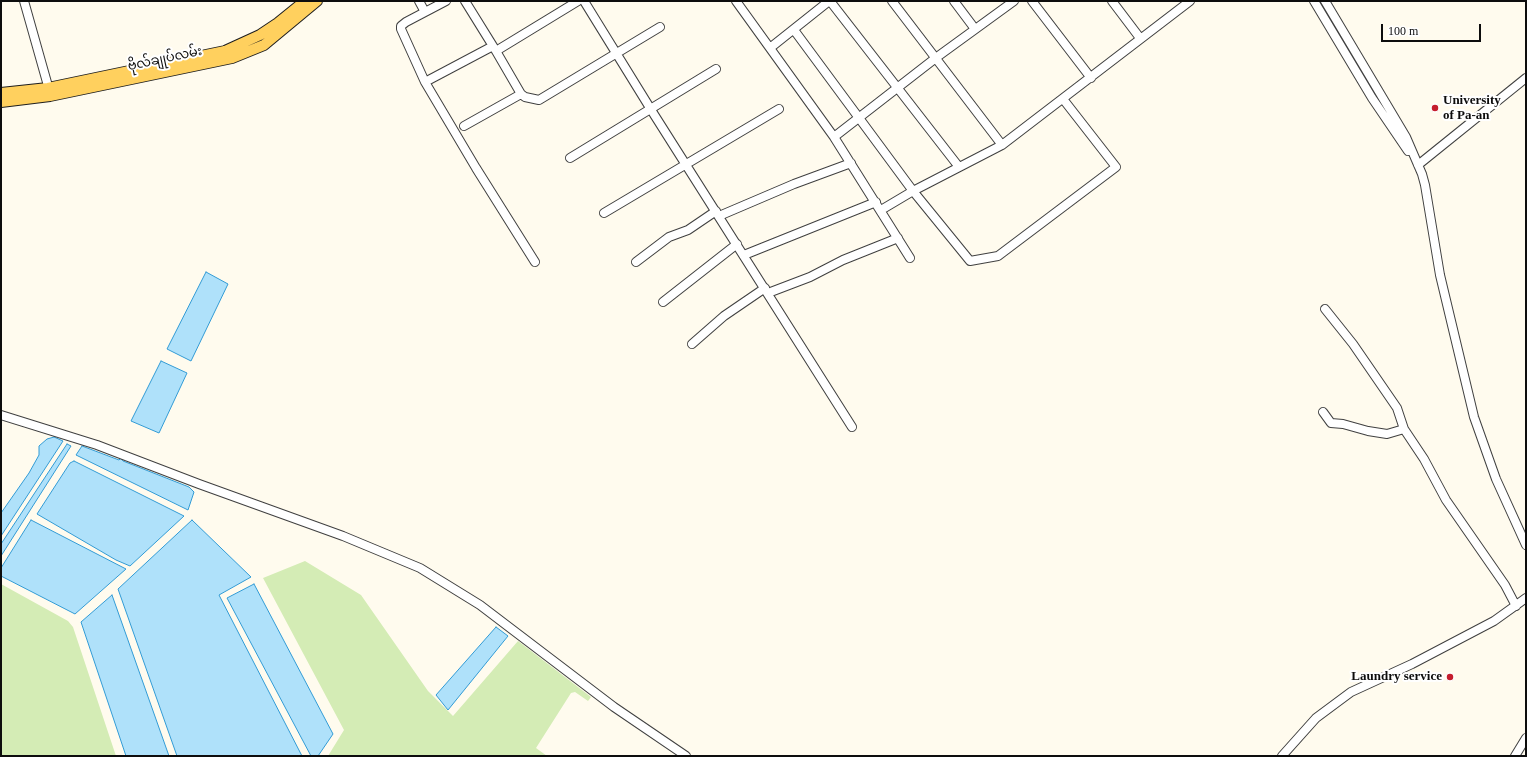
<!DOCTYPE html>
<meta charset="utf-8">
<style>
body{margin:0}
#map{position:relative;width:1527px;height:757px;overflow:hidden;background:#fffbee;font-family:"Times New Roman",serif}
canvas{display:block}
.frame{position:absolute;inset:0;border:2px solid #0d0d0d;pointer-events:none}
.scale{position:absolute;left:1381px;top:24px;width:100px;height:18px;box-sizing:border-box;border:2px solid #0d0d0d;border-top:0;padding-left:5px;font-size:12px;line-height:14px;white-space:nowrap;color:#0d0d0d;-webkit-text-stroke:3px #fff;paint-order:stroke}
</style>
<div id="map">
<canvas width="1527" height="757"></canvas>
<div class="frame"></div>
<div class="scale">100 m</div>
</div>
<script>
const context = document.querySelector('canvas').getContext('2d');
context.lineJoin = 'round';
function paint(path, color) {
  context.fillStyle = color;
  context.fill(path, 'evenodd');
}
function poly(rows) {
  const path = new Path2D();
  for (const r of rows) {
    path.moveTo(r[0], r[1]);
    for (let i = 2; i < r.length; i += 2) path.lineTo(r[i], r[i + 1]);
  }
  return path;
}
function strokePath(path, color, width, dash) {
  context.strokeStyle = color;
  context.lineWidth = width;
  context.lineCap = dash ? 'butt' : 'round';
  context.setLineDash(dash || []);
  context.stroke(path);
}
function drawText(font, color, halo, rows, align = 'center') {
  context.font = font + ' "Times New Roman","Noto Sans Myanmar",serif';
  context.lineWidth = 4;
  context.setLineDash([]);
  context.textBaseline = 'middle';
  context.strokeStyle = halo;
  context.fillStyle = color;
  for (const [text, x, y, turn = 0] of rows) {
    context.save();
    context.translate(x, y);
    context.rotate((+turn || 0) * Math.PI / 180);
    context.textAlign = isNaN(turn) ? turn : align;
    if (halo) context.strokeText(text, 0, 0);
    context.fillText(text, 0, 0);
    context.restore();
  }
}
paint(poly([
 [305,561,361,595,428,691,453,716,518,641,591,697,588,701,575,692,571,693,536,748,547,756,328,756,344,730,263,578],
 [1,584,68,621,73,627,116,756,1,756]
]), '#d4ecb5');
const water = poly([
 [206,272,228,284,191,361,167,349,206,272],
 [161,361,187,373,159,433,131,421,161,361],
 [54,437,63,441,1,536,1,513,29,473,39,455,39,446,47,439,54,437],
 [67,444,71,446,1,556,1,544,67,444],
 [82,446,119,460,121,458,123,461,189,487,194,492,188,510,76,455,82,446],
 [74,461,184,516,130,566,116,560,37,514,70,463,74,461],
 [31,520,126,569,75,614,1,576,1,568,31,520],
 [192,520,251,577,219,595,302,756,177,756,118,589,192,520],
 [254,584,333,734,318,756,311,756,227,598,254,584],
 [112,595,169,756,126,756,81,622,112,595],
 [496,627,508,636,448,710,436,695,496,627]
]);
paint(water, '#afe1fa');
strokePath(water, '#329bd5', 1);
const minor = poly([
 [24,1,50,93],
 [419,1,425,12],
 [446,1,406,22,401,26,401,29,425,82,476,168,535,262],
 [465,1,496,51,578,1],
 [584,1,655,116,852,427],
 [736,1,834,137,910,258],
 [830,1,959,167],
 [892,1,1002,145],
 [954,1,975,29],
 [1032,1,1091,78],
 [1112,1,1140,38],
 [1314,1,1372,98,1408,151],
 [1325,1,1406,137,1422,174,1425,185,1440,275,1474,417,1496,479,1526,545],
 [794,30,913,191,970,261,998,256,1116,167,1063,99],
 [770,48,829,1],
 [496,51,521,94,525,97,539,100,660,27],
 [425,82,493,46],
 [464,126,521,94],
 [834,137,937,57,1014,1],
 [570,158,716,69],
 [1418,165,1526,78],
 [881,210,913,191,1002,145,1190,1],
 [604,213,779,109],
 [719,216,794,184,851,163],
 [744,255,876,202],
 [636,262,669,237,688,230,716,211],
 [768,293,810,277,843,260,898,238],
 [663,302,737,244],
 [1325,309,1353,344,1397,408,1404,429,1424,459,1446,500,1505,585,1516,606],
 [692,344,724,316,765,288],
 [1323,412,1331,423,1343,424,1368,431,1387,434,1404,429],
 [1,415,97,445,199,484,343,536,420,568,480,605,614,707,686,756],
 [1282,756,1316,718,1351,692,1412,664,1494,621,1526,598],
 [1515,756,1526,738]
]);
const major = poly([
 [1,93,48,88,225,51,260,35,278,23,305,1],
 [1,102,50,96,232,58,264,45,317,1]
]);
strokePath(minor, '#404040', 10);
strokePath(major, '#1e1e1e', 12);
strokePath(minor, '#fff', 8);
strokePath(major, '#ffd05e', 10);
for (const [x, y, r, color] of [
 [1435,108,4,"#c51d2d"],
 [1450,677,4,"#c51d2d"]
]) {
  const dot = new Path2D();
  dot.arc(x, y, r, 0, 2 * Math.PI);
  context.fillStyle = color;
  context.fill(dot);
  strokePath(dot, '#fff', 1.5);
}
drawText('13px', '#0d0d0d', '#fff', [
 ["ဗိုလ်ချုပ်လမ်း",165,59,-12]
]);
drawText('bold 13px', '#0d0d0d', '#fff', [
 ["University",1443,101],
 ["of Pa-an",1443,116],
 ["Laundry service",1442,677,"right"]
], 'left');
</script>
